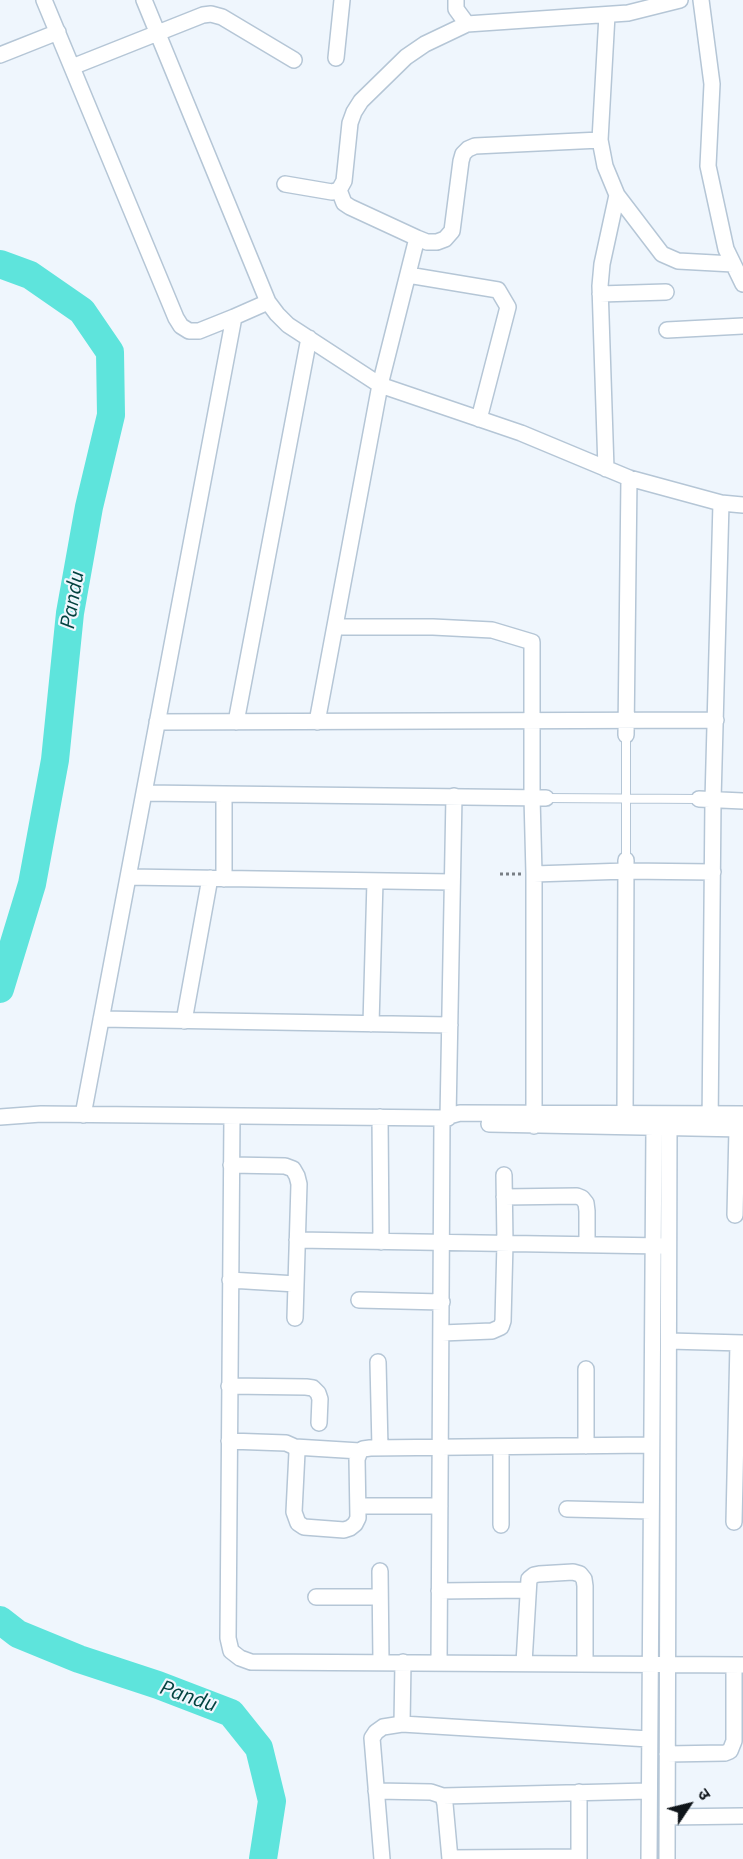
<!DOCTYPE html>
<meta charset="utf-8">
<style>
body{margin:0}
#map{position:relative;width:743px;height:1859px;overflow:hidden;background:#eff6fd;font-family:"Source Sans 3","Noto Sans Devanagari",sans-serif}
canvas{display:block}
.north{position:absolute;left:659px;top:1775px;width:60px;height:60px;-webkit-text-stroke:4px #eff6fd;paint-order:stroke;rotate:55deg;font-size:16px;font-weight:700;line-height:24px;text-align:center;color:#0f151a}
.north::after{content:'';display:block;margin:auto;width:21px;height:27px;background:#0f151a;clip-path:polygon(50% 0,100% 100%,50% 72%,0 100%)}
</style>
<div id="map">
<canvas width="743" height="1859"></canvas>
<div class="north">उ</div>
</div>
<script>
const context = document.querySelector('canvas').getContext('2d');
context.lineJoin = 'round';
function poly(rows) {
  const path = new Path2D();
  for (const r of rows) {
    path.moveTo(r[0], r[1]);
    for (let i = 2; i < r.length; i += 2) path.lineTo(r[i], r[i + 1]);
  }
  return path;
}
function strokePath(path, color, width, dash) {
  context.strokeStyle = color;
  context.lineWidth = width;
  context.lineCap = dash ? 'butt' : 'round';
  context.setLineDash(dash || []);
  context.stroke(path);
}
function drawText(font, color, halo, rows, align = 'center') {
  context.font = font + ' "Source Sans 3",sans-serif';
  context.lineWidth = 4.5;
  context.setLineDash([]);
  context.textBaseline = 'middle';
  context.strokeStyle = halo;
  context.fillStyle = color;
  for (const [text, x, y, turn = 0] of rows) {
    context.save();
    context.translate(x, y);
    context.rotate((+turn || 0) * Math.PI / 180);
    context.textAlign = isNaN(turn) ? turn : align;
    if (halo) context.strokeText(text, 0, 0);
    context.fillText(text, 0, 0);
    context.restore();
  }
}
strokePath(poly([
 [0,264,30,275,82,311,110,352,111,415,89,507,70,613,55,760,32,884,0,989],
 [0,1620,18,1634,79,1659,158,1685,231,1713,259,1748,272,1801,263,1859]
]), '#5ee4dc', 28);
const lane = poly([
 [626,735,626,860],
 [546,798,699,799]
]);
const street = poly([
 [44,0,176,318,181,326,189,331,199,331,234,317],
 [144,0,268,302,277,314,288,325,380,385,521,433,629,478,721,503,743,505],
 [456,0,456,9,467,24,628,13,680,0],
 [701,0,712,84,708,166,726,249,743,284],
 [0,55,58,32],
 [336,58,342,0],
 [72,67,203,15,211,14,222,17,294,60],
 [285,184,332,192,339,190,344,181,350,123,354,112,361,101,406,57,425,44,467,24],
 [339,190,344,203,350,207,417,238,427,242,437,242,445,239,452,231,461,161,463,154,468,149,475,146,600,140],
 [617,195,662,254,678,261,733,264],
 [408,275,498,290,508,307,479,419],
 [600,294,666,292],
 [667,330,743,326],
 [606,469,600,286,602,264,617,195,605,166,600,140,607,15],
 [336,627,433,627,492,630,532,642,532,797,534,874,534,1126],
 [157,722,716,720],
 [236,722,309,338],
 [317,722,380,385,417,238],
 [626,735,629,478],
 [144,793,546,798],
 [224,794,224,879],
 [699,799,743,801],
 [534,874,626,871,713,872],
 [128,877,452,882],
 [101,1019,450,1025],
 [184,1021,210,878],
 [371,1024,375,881],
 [83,1115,234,317,268,302],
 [625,1115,626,860],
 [232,1116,228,1638,231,1651,240,1658,251,1662,743,1665],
 [0,1117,41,1114,442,1118,460,1113,743,1114],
 [380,1117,381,1242],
 [448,1118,454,796],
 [489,1124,743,1129],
 [710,1128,713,800,721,503],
 [231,1165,285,1166,293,1169,297,1176,299,1184,295,1318],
 [504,1197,577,1196,582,1198,586,1203,587,1211,587,1244],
 [735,1215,737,1129],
 [297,1240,663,1246],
 [230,1280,296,1284],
 [359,1300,442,1302],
 [442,1333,492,1331,501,1327,503,1321,505,1243,504,1175],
 [669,1341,743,1343],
 [378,1362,380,1448],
 [229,1386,306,1387,313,1388,318,1393,320,1399,319,1423],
 [229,1441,286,1443,295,1447,297,1452,294,1512,298,1523,304,1527,344,1530,350,1528,355,1524,358,1518,357,1459,360,1451,363,1449,370,1448,651,1445],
 [586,1446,586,1369],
 [295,1447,360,1451],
 [358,1506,440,1506],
 [567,1509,651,1511],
 [734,1522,738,1343],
 [501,1525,501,1447],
 [380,1571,381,1662],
 [439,1591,528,1590],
 [316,1597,380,1597],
 [439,1663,442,1118],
 [524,1663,529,1579,534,1575,539,1574,573,1572,580,1574,584,1579,585,1586,585,1663],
 [402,1724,649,1739],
 [667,1754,725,1753,730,1751,734,1741,734,1665],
 [376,1791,431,1792,443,1796,445,1804,450,1859],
 [579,1792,579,1859],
 [443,1796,649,1791],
 [667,1817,743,1816],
 [450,1858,579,1857],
 [382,1859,372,1738,376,1732,383,1727,402,1724,403,1662],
 [649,1859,654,1128],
 [667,1859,669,1128]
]);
strokePath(lane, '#b5c6d6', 10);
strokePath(street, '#b5c6d6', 18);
strokePath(poly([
 [500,874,521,874]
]), '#797f85', 3, [3, 3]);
strokePath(lane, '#fff', 8);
strokePath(street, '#fff', 15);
drawText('italic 22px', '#024340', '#eff6fd', [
 ["Pandu",74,600,-80],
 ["Pandu",188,1698,19]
]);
</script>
